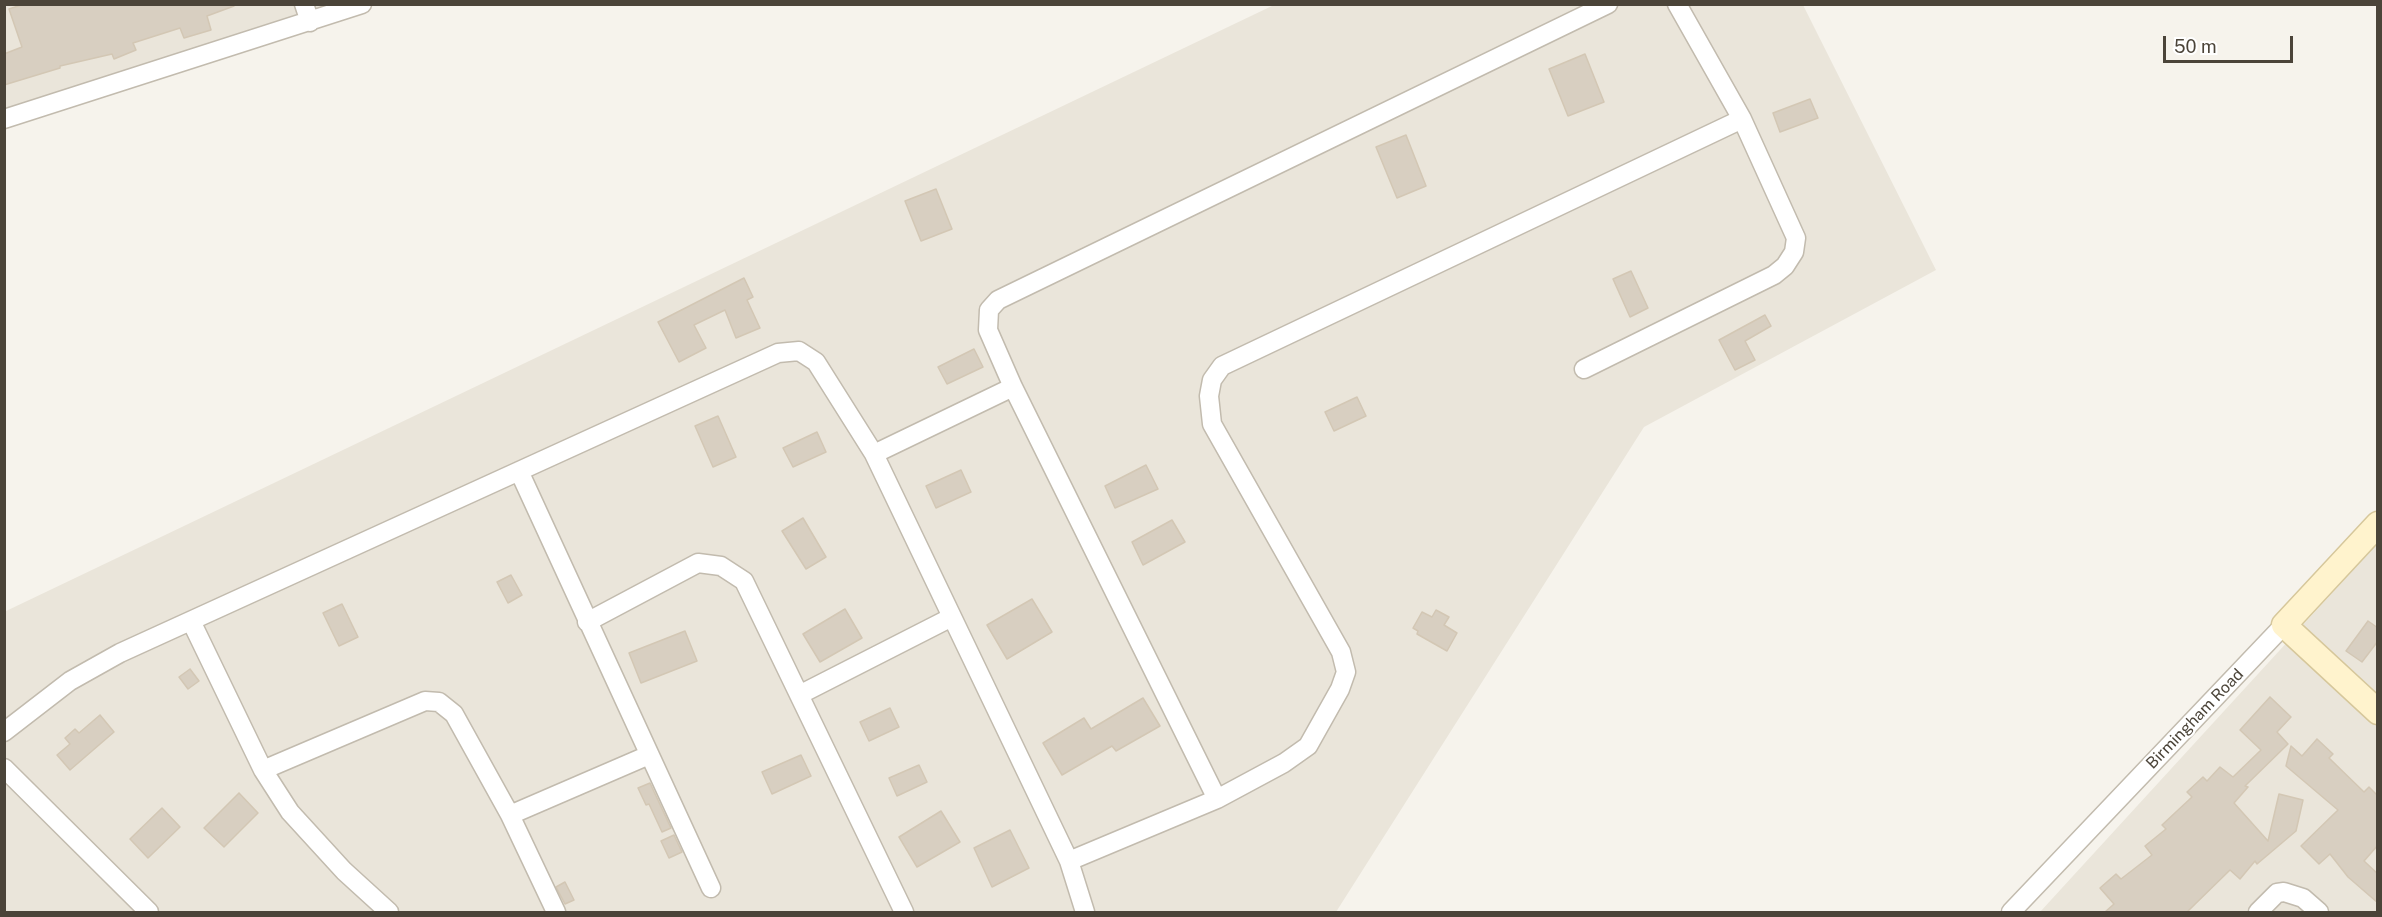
<!DOCTYPE html>
<style>
body{margin:0}
#map{position:relative;width:2382px;height:917px;overflow:hidden;background:#f6f3ec;font-family:"Public Sans",sans-serif}
canvas{display:block}
.frame{position:absolute;inset:0;border:6px solid #4b4439;pointer-events:none}
.scale{position:absolute;left:2163px;top:36px;width:130px;height:27px;box-sizing:border-box;border:3px solid #4b4439;border-top:0;padding-left:8px;font-size:18px;line-height:21px;white-space:nowrap;color:#4b4439;-webkit-text-stroke:4px #fff;paint-order:stroke}
</style>
<div id="map">
<canvas width="2382" height="917"></canvas>
<div class="frame"></div>
<div class="scale">50 m</div>
</div>
<script>
const context = document.querySelector('canvas').getContext('2d');
context.lineJoin = 'round';
function paint(path, color) {
  context.fillStyle = color;
  context.fill(path, 'evenodd');
}
function poly(rows) {
  const path = new Path2D();
  for (const r of rows) {
    path.moveTo(r[0], r[1]);
    for (let i = 2; i < r.length; i += 2) path.lineTo(r[i], r[i + 1]);
  }
  return path;
}
function strokePath(path, color, width, dash) {
  context.strokeStyle = color;
  context.lineWidth = width;
  context.lineCap = dash ? 'butt' : 'round';
  context.setLineDash(dash || []);
  context.stroke(path);
}
function drawText(font, color, halo, rows, align = 'center') {
  context.font = font + ' "Public Sans",sans-serif';
  context.lineWidth = 4.5;
  context.setLineDash([]);
  context.textBaseline = 'middle';
  context.strokeStyle = halo;
  context.fillStyle = color;
  for (const [text, x, y, turn = 0] of rows) {
    context.save();
    context.translate(x, y);
    context.rotate((+turn || 0) * Math.PI / 180);
    context.textAlign = isNaN(turn) ? turn : align;
    if (halo) context.strokeText(text, 0, 0);
    context.fillText(text, 0, 0);
    context.restore();
  }
}
paint(poly([
 [5,5,341,5,5,110],
 [1274,5,1803,5,1936,270,1644,427,1336,912,5,912,4,612],
 [2377,544,2377,912,2040,912]
]), '#eae5da');
const building = poly([
 [24,4,234,4,234,6,207,16,211,30,184,38,180,28,133,43,136,50,114,59,112,54,60,66,60,68,4,85,4,54,22,47,9,9,24,4],
 [1585,54,1604,102,1568,116,1549,69,1585,54],
 [1810,99,1818,118,1780,132,1773,113,1810,99],
 [1406,135,1426,186,1397,198,1376,147,1406,135],
 [936,189,952,229,921,241,905,201,936,189],
 [1631,271,1648,308,1630,317,1613,279,1631,271],
 [744,278,753,297,747,300,760,328,736,338,725,310,694,325,706,348,679,362,658,322,744,278],
 [1765,315,1771,326,1745,341,1755,360,1735,370,1719,340,1765,315],
 [974,349,983,367,947,384,938,367,974,349],
 [1357,397,1366,416,1334,431,1325,412,1357,397],
 [718,416,736,457,713,467,695,426,718,416],
 [817,432,826,452,793,467,783,448,817,432],
 [1146,465,1158,489,1115,508,1105,486,1146,465],
 [961,470,971,492,936,508,926,486,961,470],
 [803,518,826,557,806,569,782,531,803,518],
 [1172,520,1185,542,1143,565,1132,542,1172,520],
 [511,575,522,595,508,603,497,582,511,575],
 [1032,599,1052,632,1007,659,987,625,1032,599],
 [342,604,358,637,339,646,323,613,342,604],
 [845,609,862,638,820,662,803,634,845,609],
 [1436,610,1449,617,1444,625,1457,633,1447,651,1417,634,1418,631,1413,628,1422,612,1432,617,1436,610],
 [2368,621,2378,628,2378,641,2362,662,2346,651,2368,621],
 [685,631,697,661,641,683,629,653,685,631],
 [190,669,199,681,188,689,179,677,190,669],
 [2270,697,2291,717,2277,732,2288,744,2245,786,2248,787,2234,803,2268,841,2279,794,2303,800,2296,831,2257,864,2255,861,2240,879,2230,870,2187,912,2105,912,2114,904,2100,888,2116,874,2121,879,2152,855,2145,846,2166,829,2162,825,2192,797,2187,792,2203,777,2207,781,2220,767,2233,777,2261,750,2240,730,2270,697],
 [1143,698,1160,726,1116,751,1112,746,1062,775,1043,743,1084,718,1091,729,1143,698],
 [890,708,899,727,869,741,860,722,890,708],
 [100,715,114,732,70,770,57,755,70,744,65,738,75,729,79,733,100,715],
 [2317,739,2333,754,2329,758,2364,792,2369,787,2378,796,2378,845,2364,861,2378,874,2378,903,2348,877,2330,854,2319,864,2301,846,2338,810,2286,766,2291,746,2302,756,2317,739],
 [801,755,811,776,772,794,762,772,801,755],
 [919,765,927,782,897,796,889,778,919,765],
 [650,783,671,828,662,832,649,804,646,805,638,788,650,783],
 [239,793,258,813,224,847,204,828,239,793],
 [162,808,180,827,148,858,130,839,162,808],
 [941,811,960,842,917,867,899,837,941,811],
 [1010,830,1029,868,992,887,974,848,1010,830],
 [674,835,682,852,669,858,661,841,674,835],
 [565,882,574,900,565,904,556,887,565,882]
]);
paint(building, '#d8cfc1');
strokePath(building, '#d3c7b4', 1.5);
const street = poly([
 [304,4,310,22],
 [4,119,362,4],
 [1584,369,1774,275,1785,266,1794,252,1796,238,1742,119,1677,4],
 [874,454,1013,387],
 [519,471,711,888],
 [191,621,263,770,290,812,344,871,389,912],
 [587,622,698,563,721,566,744,581,904,912],
 [799,695,952,617],
 [4,732,70,681,120,653,778,353,799,351,816,362,874,454,1069,861,1085,912],
 [4,768,149,912],
 [263,770,425,701,439,702,454,714,510,815,556,912],
 [1217,799,1013,387,988,330,989,310,998,300,1608,4],
 [510,815,649,755],
 [1069,861,1217,799,1284,763,1308,746,1340,689,1346,672,1341,652,1212,424,1209,396,1212,380,1222,366,1742,119],
 [2011,912,2284,625],
 [2258,912,2277,893,2284,892,2303,898,2319,912]
]);
const secondary = poly([
 [2378,524,2284,625,2378,712]
]);
strokePath(street, '#c2bbae', 21);
strokePath(secondary, '#d6c79b', 27);
strokePath(street, '#fff', 18);
strokePath(secondary, '#fff3cd', 24);
drawText('16px', '#4b4439', '#fff', [
 ["Birmingham Road",2195,719,-46]
]);
</script>
